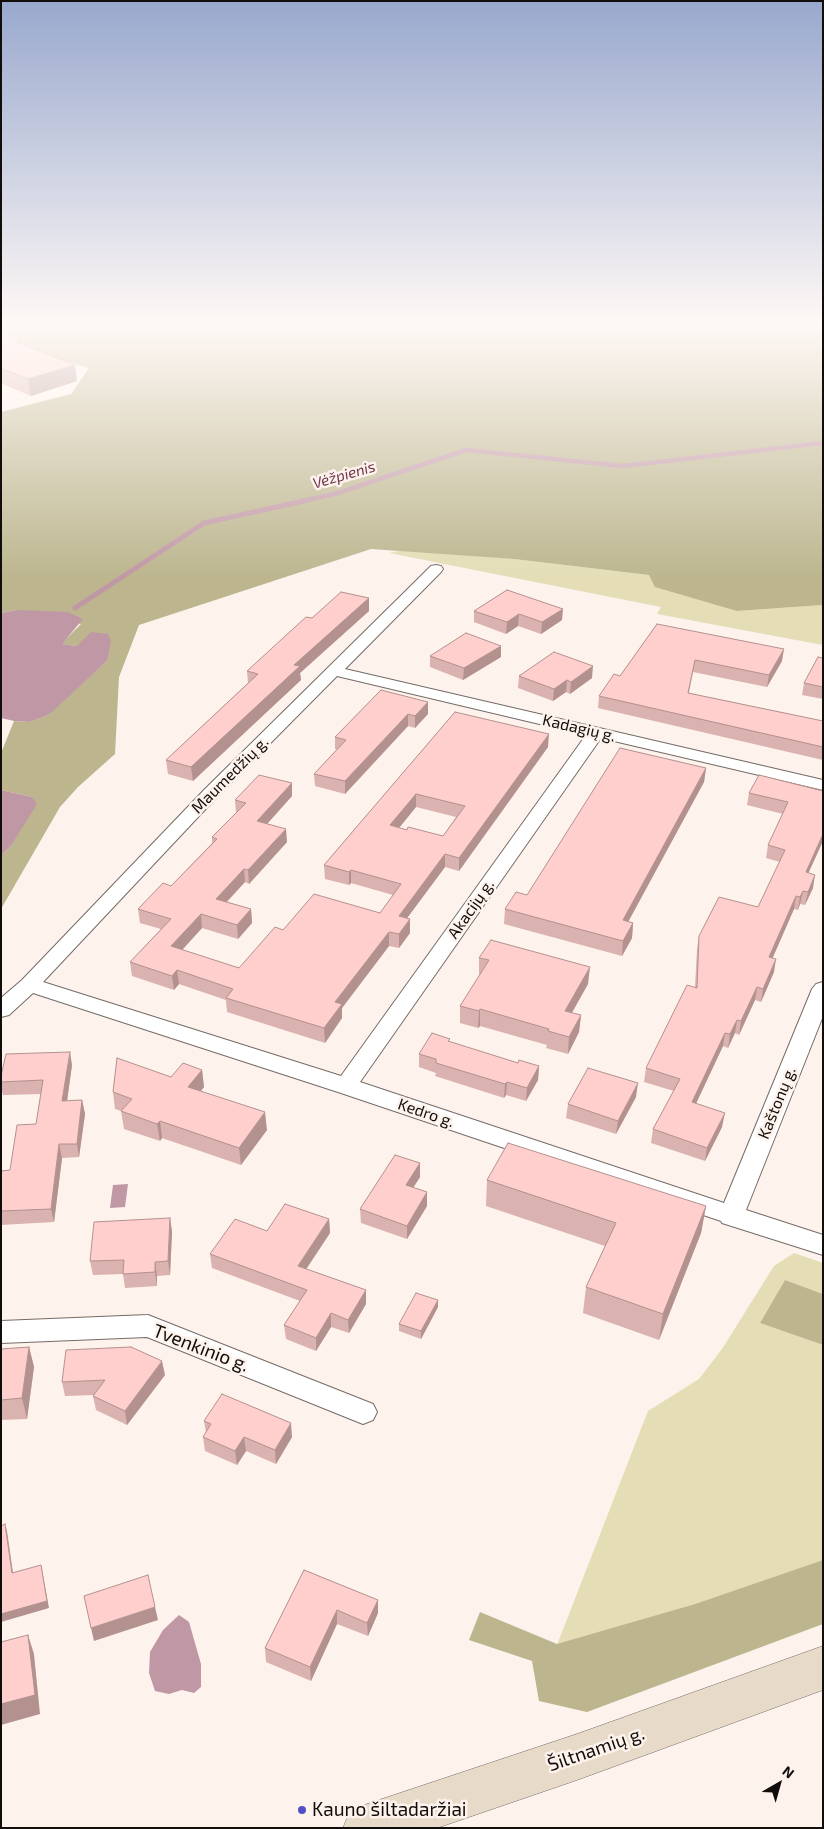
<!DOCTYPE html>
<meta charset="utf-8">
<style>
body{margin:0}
#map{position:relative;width:824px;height:1829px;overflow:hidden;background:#fef2ec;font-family:"Exo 2",sans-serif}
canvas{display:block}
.frame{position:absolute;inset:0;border:2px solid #110d0b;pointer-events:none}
.north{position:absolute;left:754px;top:1759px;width:50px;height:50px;-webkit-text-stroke:4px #fef2ec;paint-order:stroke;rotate:38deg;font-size:14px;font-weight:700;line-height:20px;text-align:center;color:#110d0b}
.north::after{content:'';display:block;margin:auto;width:18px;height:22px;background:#110d0b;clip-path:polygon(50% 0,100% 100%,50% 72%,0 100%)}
</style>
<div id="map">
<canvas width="824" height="1829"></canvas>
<div class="frame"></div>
<div class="north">N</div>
</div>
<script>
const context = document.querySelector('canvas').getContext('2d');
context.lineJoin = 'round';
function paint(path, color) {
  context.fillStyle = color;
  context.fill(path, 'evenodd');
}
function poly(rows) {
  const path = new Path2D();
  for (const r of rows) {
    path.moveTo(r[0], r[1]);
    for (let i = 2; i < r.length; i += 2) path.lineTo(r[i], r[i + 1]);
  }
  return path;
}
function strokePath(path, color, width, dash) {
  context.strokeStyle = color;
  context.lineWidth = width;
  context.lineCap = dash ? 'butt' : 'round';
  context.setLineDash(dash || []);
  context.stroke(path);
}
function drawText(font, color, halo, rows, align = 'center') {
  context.font = font + ' "Exo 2",sans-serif';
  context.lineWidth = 5;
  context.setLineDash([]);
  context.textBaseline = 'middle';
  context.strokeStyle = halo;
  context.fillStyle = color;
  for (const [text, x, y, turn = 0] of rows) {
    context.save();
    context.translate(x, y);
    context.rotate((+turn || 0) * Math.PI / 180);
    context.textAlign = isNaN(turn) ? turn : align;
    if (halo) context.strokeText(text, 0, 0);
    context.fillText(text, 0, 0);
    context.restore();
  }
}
paint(poly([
 [404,550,514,559,649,575,737,611,823,605,823,645,657,614,661,607,389,553],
 [794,1253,823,1263,823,1294,785,1280,760,1323,823,1345,823,1560,695,1604,557,1645,648,1411,699,1379,722,1349,774,1266]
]), '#e4ddb6');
paint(poly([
 [1,324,823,324,823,605,737,611,655,587,649,575,514,559,371,549,139,625,119,677,115,754,78,787,60,807,1,909,1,855,10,847,32,797,1,790,1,753,14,721,30,722,46,716,107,661,77,646,61,644,81,624,16,610,1,613,1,412,71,394,89,368,1,343],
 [785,1280,823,1294,823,1345,760,1323],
 [823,1560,823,1624,587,1712,539,1701,532,1661,469,1640,480,1612,557,1644,695,1604]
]), '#bcb58e');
paint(poly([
 [16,610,68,612,83,619,62,644,77,646,91,632,108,634,111,641,107,661,54,710,46,716,30,722,14,721,1,718,1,613],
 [1,790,32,797,37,804,10,847,1,855],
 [128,1184,125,1207,110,1208,113,1185],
 [179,1615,189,1622,201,1664,201,1687,194,1693,182,1690,169,1694,155,1691,149,1673,150,1652,163,1630]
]), '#c097a5');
strokePath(poly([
 [298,502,338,493,466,450,623,466,823,443]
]), '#c097a5', 4.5);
strokePath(poly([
 [75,608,204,523,304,501]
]), '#c097a5', 5);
const minor = poly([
 [436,565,441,566,443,569,441,572,345,669,823,780,823,790,601,738,360,1082,724,1203,812,989,816,984,823,982,823,1016,746,1210,823,1235,823,1255,722,1223,721,1221,338,1092,33,993,9,1015,1,1017,1,998,22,980,204,790,431,566,436,565],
 [337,676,586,735,341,1076,43,982,216,798,337,676],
 [148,1315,373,1404,377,1412,373,1420,363,1424,147,1337,1,1343,1,1321,148,1315]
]);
const secondary = poly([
 [823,1646,823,1690,577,1780,437,1828,343,1828,350,1811,367,1804,577,1734,823,1646]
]);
strokePath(minor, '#756b66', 2);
strokePath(secondary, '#756b66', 1);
paint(minor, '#fff');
paint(secondary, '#e7dac8');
paint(poly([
 [1,332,22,340,23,345,77,381,31,396,1,383],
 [507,590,562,620,541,634,518,626,506,634,474,622,474,611],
 [369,598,369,611,300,673,301,680,193,781,168,774,166,760,248,683,247,671,312,618],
 [657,624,782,661,767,687,693,672,689,693,823,721,823,760,598,708,599,696,620,676],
 [430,656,501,657,463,680,430,667],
 [823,658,823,699,802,695,804,683],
 [519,676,592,678,570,694,566,692,553,701,518,688],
 [381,690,428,714,415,728,408,726,345,794,315,786,314,774,337,749,335,749,335,737],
 [455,712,548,747,459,871,445,867,407,918,410,919,410,933,399,948,389,946,342,1008,342,1018,325,1043,227,1012,226,1000,179,984,174,990,132,976,130,962,161,929,140,923,138,909,171,886,212,843,212,837,236,813,235,800,292,783,292,796,267,824,287,842,249,884,245,882,227,902,251,909,252,923,238,939,202,928,182,950,239,968,283,930,380,913,393,895,351,883,349,885,325,879,324,865],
 [416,807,456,817,443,836,407,830,399,828],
 [706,768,704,782,628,922,633,923,632,938,622,956,504,924,505,909,527,895],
 [823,791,823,841,808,873,813,888,805,905,800,904,798,910,794,909,772,958,774,972,761,1002,755,1000,739,1035,735,1033,728,1048,723,1046,696,1104,722,1127,705,1161,651,1143,653,1129,674,1091,644,1082,646,1068,695,987,697,949,699,936,758,907,780,862,766,858,768,845,783,814,747,805,749,793],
 [479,958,588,984,572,1013,581,1015,579,1032,568,1054,546,1048,547,1045,480,1026,478,1028,460,1023,460,1006,480,975,479,974],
 [450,1042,518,1063,539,1066,538,1080,526,1101,506,1095,504,1098,435,1076,436,1073,419,1067,419,1054],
 [72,1065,67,1101,82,1100,85,1114,79,1157,62,1158,54,1222,1,1225,1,1171,10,1170,36,1124,41,1094,3,1095,1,1087,1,1076],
 [202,1070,204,1087,201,1091,267,1130,241,1165,162,1138,160,1141,124,1129,121,1111,115,1109,113,1092],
 [636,1097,616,1134,566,1118,568,1104],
 [420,1163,420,1177,413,1188,427,1192,427,1206,407,1239,361,1223,360,1209],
 [487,1180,706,1206,701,1233,659,1340,583,1313,586,1287,605,1246,486,1206],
 [170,1218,172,1232,170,1275,157,1276,157,1286,125,1288,123,1274,93,1275,90,1261],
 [329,1219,330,1233,306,1269,366,1290,366,1304,349,1333,331,1327,316,1351,286,1339,284,1325,300,1301,212,1268,210,1254,267,1231],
 [438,1300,438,1307,421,1339,399,1331,399,1324],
 [29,1347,34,1367,27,1419,1,1420,1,1349],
 [165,1375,127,1425,96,1410,93,1396,94,1395,65,1396,62,1382],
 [204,1421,292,1437,276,1464,246,1451,237,1465,205,1451,203,1437,206,1433],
 [304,1570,378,1600,378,1613,368,1636,337,1624,311,1681,266,1662,265,1648]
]), '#dab2af');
paint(poly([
 [22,340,24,356,16,342],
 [75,365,77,381,31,396,28,379],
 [369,598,369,611,300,673,301,680,193,781,191,767,294,665],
 [563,609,562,620,541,634,542,622],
 [519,614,518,626,506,634,507,622],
 [501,646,501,657,463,680,464,668],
 [784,649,782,661,767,687,769,675],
 [593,666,592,678,570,694,571,682],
 [567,680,566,692,553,701,554,689],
 [428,702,428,714,415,728,415,716],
 [408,714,408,726,345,794,345,781],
 [549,734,548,747,459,871,459,858],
 [706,768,704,782,621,935,623,920],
 [292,783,292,796,258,834,257,821],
 [416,794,416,807,390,839,390,825],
 [286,829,287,842,249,884,248,870],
 [823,834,823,841,803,885,806,872],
 [445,854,445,867,399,929,399,916],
 [244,869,245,882,217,912,216,899],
 [351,870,351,883,349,885,349,872],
 [815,875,813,888,805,905,808,892],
 [803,891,800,904,798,910,800,897],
 [796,896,794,909,767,971,769,957],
 [251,909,252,923,238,939,237,925],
 [201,914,202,928,173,960,171,946],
 [410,919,410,933,399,948,399,934],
 [633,923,632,938,622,956,623,941],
 [389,932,389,946,342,1008,342,1018,325,1043,324,1028,335,1002],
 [776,959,774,972,761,1002,763,989],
 [590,967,588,984,563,1028,565,1011],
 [177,970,179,984,174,990,172,976],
 [757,987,755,1000,739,1035,741,1021],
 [480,1009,480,1026,478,1028,479,1011],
 [581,1015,579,1032,568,1054,569,1037],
 [737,1020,735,1033,728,1048,730,1034],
 [725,1033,723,1046,690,1116,692,1102],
 [70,1052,72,1065,65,1115,62,1101],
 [539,1066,538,1080,526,1101,527,1088],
 [202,1070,204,1087,190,1104,188,1087],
 [507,1082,506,1095,504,1098,505,1084],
 [638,1083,636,1097,616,1134,618,1121],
 [82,1100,85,1114,79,1157,77,1144],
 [265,1112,267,1130,241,1165,239,1148],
 [725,1113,722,1127,705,1161,707,1148],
 [160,1121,162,1138,160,1141,157,1124],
 [59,1144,62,1158,54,1222,51,1209],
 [420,1163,420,1177,406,1199,406,1185],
 [427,1192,427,1206,407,1239,407,1226],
 [706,1206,701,1233,659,1340,663,1314],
 [170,1218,172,1232,170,1275,168,1261],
 [329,1219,330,1233,299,1280,298,1266],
 [155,1262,157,1276,157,1286,155,1272],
 [366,1290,366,1304,349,1333,348,1320],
 [438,1300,438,1307,421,1339,421,1331],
 [331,1313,331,1327,316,1351,316,1338],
 [29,1347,34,1367,27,1419,22,1398],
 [162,1361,165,1375,127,1425,125,1411],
 [291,1423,292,1437,276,1464,275,1450],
 [244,1437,246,1451,237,1465,235,1451],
 [5,1524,7,1531,14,1580,12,1573],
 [41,1565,49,1608,1,1622,1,1614],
 [378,1600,378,1613,368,1636,367,1623],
 [155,1607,158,1620,94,1641,91,1628],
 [337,1610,337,1624,311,1681,310,1667],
 [28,1635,34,1654,40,1714,1,1725,1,1704]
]), '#b2918f');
const building = poly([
 [1,332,22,340,16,342,75,365,28,379,1,368,1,332],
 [507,590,563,609,542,622,519,614,507,622,474,611,507,590],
 [341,592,369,598,294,665,300,666,191,767,166,760,258,674,247,671,306,617,312,618,341,592],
 [657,624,784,649,769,675,695,660,688,693,823,721,823,747,599,696,614,674,620,676,657,624],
 [466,633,501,646,464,668,430,656,466,633],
 [554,652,593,666,571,682,567,680,554,689,519,676,554,652],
 [818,657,823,658,823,687,804,683,818,657],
 [381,690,428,702,415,716,408,714,345,781,314,774,346,740,335,737,381,690],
 [455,712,549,734,459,858,445,854,399,916,410,919,399,934,389,932,335,1002,342,1004,324,1028,226,998,233,989,177,970,172,976,130,962,171,919,138,909,163,883,171,886,217,839,212,837,246,803,235,800,259,775,292,783,257,821,286,829,248,870,244,869,216,899,251,909,237,925,201,914,171,946,239,968,275,927,283,930,314,894,380,913,401,884,351,870,349,872,324,865,455,712],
 [416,794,465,806,443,836,408,827,407,830,390,825,416,794],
 [620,748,706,768,623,920,633,923,623,941,505,909,516,892,527,895,620,748],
 [759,775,823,791,823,834,806,872,815,875,808,892,803,891,800,897,796,896,769,957,776,959,763,989,757,987,741,1021,737,1020,730,1034,725,1033,692,1102,725,1113,707,1148,653,1129,680,1079,646,1068,687,985,697,988,699,936,719,897,758,907,785,850,768,845,788,802,749,793,759,775],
 [491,940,590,967,565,1011,581,1015,569,1037,548,1031,549,1029,480,1009,479,1011,460,1006,489,960,479,958,491,940],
 [432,1033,450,1039,448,1041,518,1063,519,1060,539,1066,527,1088,507,1082,505,1084,436,1063,436,1059,419,1054,432,1033],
 [70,1052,62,1101,82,1100,77,1144,59,1144,51,1209,1,1211,1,1171,10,1170,17,1125,36,1124,43,1080,1,1082,1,1076,6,1054,70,1052],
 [117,1058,171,1077,183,1063,202,1070,188,1087,265,1112,239,1148,160,1121,157,1124,121,1111,132,1099,113,1092,117,1058],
 [588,1068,638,1083,618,1121,568,1104,588,1068],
 [508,1143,706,1206,663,1314,586,1287,616,1223,487,1180,508,1143],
 [395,1155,420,1163,406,1185,427,1192,407,1226,360,1209,395,1155],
 [285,1204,329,1219,298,1266,366,1290,348,1320,331,1313,316,1338,284,1325,307,1290,210,1254,235,1219,267,1231,285,1204],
 [170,1218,168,1261,155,1262,155,1272,123,1274,124,1260,90,1261,94,1222,170,1218],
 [416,1293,438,1300,421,1331,399,1324,416,1293],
 [29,1347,22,1398,1,1400,1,1349,29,1347],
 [131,1347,162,1361,125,1411,93,1396,105,1380,62,1382,66,1350,131,1347],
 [222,1394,291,1423,275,1450,244,1437,235,1451,203,1437,211,1424,204,1421,222,1394],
 [5,1524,12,1573,41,1565,47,1601,1,1614,1,1526,5,1524],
 [304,1570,378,1600,367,1623,337,1610,310,1667,265,1648,304,1570],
 [148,1575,155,1607,91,1628,84,1596,148,1575],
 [28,1635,35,1695,1,1704,1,1642,28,1635]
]);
paint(building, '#fecfcc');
strokePath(building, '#b2918f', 1);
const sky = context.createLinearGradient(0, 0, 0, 580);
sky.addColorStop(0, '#98a8cd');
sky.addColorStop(0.56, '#fff9f6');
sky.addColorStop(1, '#fff9f600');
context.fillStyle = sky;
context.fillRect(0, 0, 824, 580);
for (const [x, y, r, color] of [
 [302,1810,5,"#514fc6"]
]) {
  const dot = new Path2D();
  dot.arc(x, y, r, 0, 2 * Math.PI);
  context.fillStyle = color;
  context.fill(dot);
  strokePath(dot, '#fef2ec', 2);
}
drawText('italic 15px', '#6a3349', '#fef2ec', [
 ["Vėžpienis",344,475,-16]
]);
drawText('16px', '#110d0b', '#fef2ec', [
 ["Kadagių g.",579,728,13],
 ["Maumedžių g.",230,775,-45],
 ["Akacijų g.",471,909,-55],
 ["Kaštonų g.",777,1103,-68],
 ["Kedro g.",426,1113,19]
]);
drawText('19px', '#110d0b', '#fef2ec', [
 ["Tvenkinio g.",201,1348,21],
 ["Šiltnamių g.",596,1749,-19]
]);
drawText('19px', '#110d0b', '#fef2ec', [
 ["Kauno šiltadaržiai",312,1810]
], 'left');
</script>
